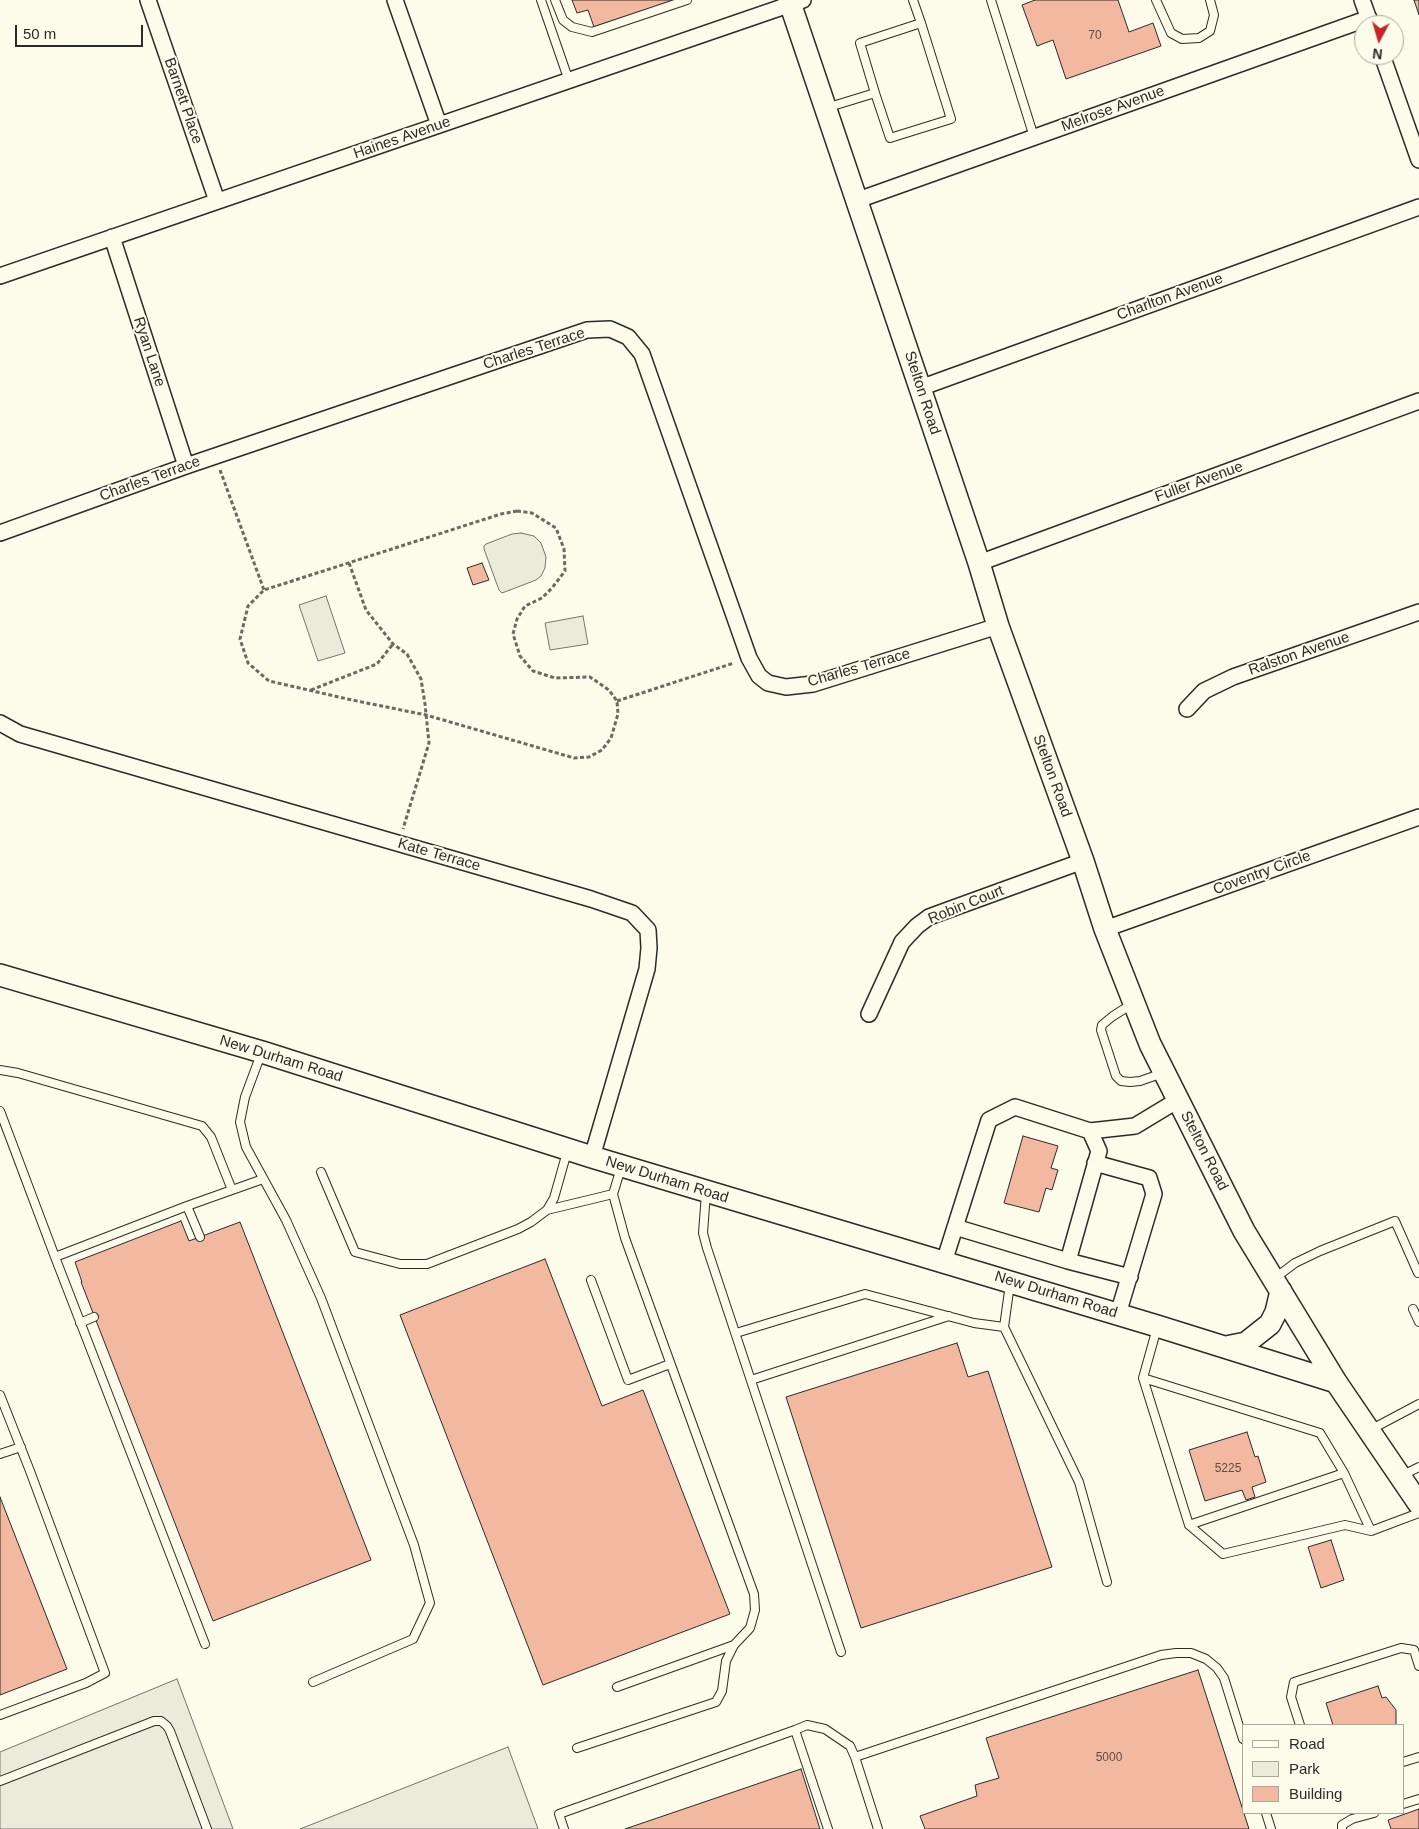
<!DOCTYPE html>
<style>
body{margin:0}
#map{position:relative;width:1419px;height:1829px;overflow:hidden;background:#fdfbea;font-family:Helvetica,sans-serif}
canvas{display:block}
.legend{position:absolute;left:1242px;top:1724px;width:162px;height:90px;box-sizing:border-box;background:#fdfbea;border:1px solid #a9a89e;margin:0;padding:6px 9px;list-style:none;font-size:15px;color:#2b2b2b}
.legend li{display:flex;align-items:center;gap:10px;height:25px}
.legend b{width:25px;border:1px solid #a9a89e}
.north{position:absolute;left:1354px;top:15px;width:50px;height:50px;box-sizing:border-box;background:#fdfbea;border:1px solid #a9a89e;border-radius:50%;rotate:186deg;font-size:14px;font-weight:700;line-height:20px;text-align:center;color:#2b2b2b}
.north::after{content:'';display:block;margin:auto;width:18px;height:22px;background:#c62828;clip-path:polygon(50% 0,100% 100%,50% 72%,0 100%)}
.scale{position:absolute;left:15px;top:25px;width:128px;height:22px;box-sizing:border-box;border:2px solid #2b2b2b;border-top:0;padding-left:6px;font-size:15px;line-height:18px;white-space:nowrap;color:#2b2b2b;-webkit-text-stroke:4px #fdfbea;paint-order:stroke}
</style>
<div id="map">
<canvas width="1419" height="1829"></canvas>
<ul class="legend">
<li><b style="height:6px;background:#fdfbea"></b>Road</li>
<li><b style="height:14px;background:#ecebdb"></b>Park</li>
<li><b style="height:14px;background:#f2b8a0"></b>Building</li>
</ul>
<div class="north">N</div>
<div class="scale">50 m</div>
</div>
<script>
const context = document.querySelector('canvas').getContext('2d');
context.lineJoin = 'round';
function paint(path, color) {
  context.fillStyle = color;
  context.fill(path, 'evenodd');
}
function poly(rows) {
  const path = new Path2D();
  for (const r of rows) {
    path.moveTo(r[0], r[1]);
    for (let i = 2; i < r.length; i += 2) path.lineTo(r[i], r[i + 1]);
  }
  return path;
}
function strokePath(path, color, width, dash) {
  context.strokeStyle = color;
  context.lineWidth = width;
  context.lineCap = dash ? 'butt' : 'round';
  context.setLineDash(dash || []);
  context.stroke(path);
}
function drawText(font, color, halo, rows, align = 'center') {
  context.font = font + ' Helvetica,sans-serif';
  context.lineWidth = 4;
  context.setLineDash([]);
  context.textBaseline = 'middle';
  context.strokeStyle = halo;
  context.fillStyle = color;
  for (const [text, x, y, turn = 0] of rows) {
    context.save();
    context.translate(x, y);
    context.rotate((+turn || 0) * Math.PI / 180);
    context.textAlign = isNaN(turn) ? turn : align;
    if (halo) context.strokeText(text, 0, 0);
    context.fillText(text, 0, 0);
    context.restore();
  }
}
const green = poly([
 [521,533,534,536,541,543,546,557,545,568,541,576,536,580,502,593,499,590,484,549,484,546,486,544,512,534,521,533],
 [326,596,345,653,318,661,299,605,326,596],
 [583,616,588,644,550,650,545,623,583,616]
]);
paint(green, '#ecebdb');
strokePath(green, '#74746e', 1);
const parking = poly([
 [177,1679,233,1829,0,1829,0,1752,177,1679],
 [508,1747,538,1829,300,1829,508,1747]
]);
paint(parking, '#eceadb');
strokePath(parking, '#74746e', 1);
const building = poly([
 [572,0,672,0,673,1,594,27,588,10,577,13,572,0],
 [1035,0,1118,0,1129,32,1153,23,1161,46,1066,79,1053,40,1037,46,1022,5,1035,0],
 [1414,0,1419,0,1419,15,1414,0],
 [482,563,489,580,473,585,467,568,482,563],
 [1023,1136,1058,1146,1051,1168,1058,1170,1052,1190,1046,1188,1039,1212,1004,1203,1023,1136],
 [181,1221,189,1241,240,1222,371,1560,213,1621,81,1282,82,1282,75,1262,181,1221],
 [545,1259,602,1406,643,1390,730,1614,543,1685,400,1315,545,1259],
 [957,1343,968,1377,988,1371,1052,1567,861,1628,786,1397,957,1343],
 [1247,1432,1255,1457,1258,1456,1266,1482,1252,1487,1255,1497,1246,1500,1242,1490,1205,1501,1189,1450,1247,1432],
 [0,1497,67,1669,0,1695,0,1497],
 [1331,1540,1344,1580,1321,1588,1308,1547,1331,1540],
 [1198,1670,1249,1829,925,1829,920,1816,977,1796,975,1785,999,1778,986,1738,1198,1670],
 [1378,1686,1382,1698,1386,1697,1396,1710,1396,1725,1333,1725,1326,1703,1378,1686],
 [801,1769,820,1829,625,1829,801,1769],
 [1419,1809,1419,1829,1391,1829,1388,1820,1419,1809]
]);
paint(building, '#f2b8a0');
strokePath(building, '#2b2b2b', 1);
const lane = poly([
 [541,0,569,81],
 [555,0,563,20,572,27,592,32,687,0],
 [913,0,921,23],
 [991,0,1034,137],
 [1156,0,1171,33,1182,39,1199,38,1210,31,1214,15,1210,0],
 [826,108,875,93,890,138,951,119,921,23,860,43,875,93],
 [1132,1004,1113,1016,1102,1025,1101,1030,1116,1076,1121,1081,1130,1082,1140,1081,1163,1073],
 [261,1054,245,1097,240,1122,246,1147,286,1220,321,1298,414,1545,430,1603,413,1639,313,1682],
 [0,1070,18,1073,202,1126,211,1137,232,1190],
 [0,1111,55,1257],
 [321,1172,355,1252,400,1264,427,1264,518,1229,531,1222,547,1210,554,1198,567,1152],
 [706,1193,703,1233,707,1248,841,1652],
 [187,1206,200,1237],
 [547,1210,613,1194],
 [1275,1278,1295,1263,1320,1251,1395,1221,1418,1273],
 [591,1280,628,1380,670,1364],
 [1413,1309,1419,1322],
 [80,1323,94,1317],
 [1004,1327,1079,1482,1107,1582],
 [1157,1328,1143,1378,1189,1525,1344,1473],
 [736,1333,865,1294,974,1323,1004,1327,1010,1284],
 [1143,1378,1320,1433,1344,1473,1371,1531],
 [751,1380,949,1316],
 [0,1395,30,1471,105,1673,86,1683,0,1715],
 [1370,1430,1419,1404],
 [0,1454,21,1447],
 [1401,1476,1419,1467],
 [1189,1525,1223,1554,1345,1525,1371,1531,1419,1513],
 [205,1644,55,1257,187,1206,263,1179],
 [617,1687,734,1645],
 [1300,1725,1291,1697,1294,1682,1401,1648,1414,1650,1419,1666],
 [795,1730,828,1829],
 [577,1748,716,1702,722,1691,726,1661,734,1645,750,1628,755,1610,754,1594,625,1238,613,1194,621,1168],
 [855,1757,1161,1655,1176,1653,1191,1653,1206,1659,1217,1668,1224,1678,1243,1739],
 [1403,1762,1419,1757],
 [0,1781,154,1721,161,1721,167,1726,170,1731,207,1829],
 [1403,1804,1419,1799],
 [1266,1813,1271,1829],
 [564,1829,559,1814,795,1730,807,1725,825,1729,850,1746,855,1757,878,1829],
 [1342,1829,1342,1825,1352,1819,1374,1813]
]);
const street = poly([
 [148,0,217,201],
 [395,0,439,125],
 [1362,0,1371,25],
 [1382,55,1419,160],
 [858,200,1369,18],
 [112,237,186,466],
 [0,276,803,0],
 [920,388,1419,207],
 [0,533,186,466,587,330,610,329,628,337,642,354,749,658,759,676,768,683,786,687,813,684,998,626],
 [979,563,1419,401],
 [1187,709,1204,691,1233,677,1419,612],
 [0,723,20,734,591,899,632,913,648,930,649,948,647,969,592,1157],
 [1105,929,1419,817],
 [869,1014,902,942,917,926,929,917,948,910,1083,861],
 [1095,1163,1149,1178,1154,1194,1118,1314],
 [955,1227,1068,1261,1130,1277],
 [1068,1261,1099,1151,1090,1131],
 [944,1262,989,1120,1015,1107,1090,1131,1135,1126,1178,1100]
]);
const secondary = poly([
 [789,0,920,388,979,563,998,626,1083,861,1105,929,1150,1044,1244,1231,1336,1382,1419,1504],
 [0,975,262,1052,592,1157,1157,1326,1336,1382],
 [1226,1347,1246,1343,1270,1324,1276,1312,1281,1291]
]);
strokePath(lane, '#2b2b2b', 10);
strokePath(street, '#2b2b2b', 18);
strokePath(secondary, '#2b2b2b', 24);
strokePath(poly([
 [220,470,264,590],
 [517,511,532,513,556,528,564,549,565,571,552,588,542,598,525,606,517,619,513,634,520,656,533,671,555,678,590,677,609,690,617,701,618,714,611,738,602,750,589,757,574,758,426,715,352,700,269,681,248,663,240,639,248,606,264,590,501,514,517,511],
 [349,563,366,610,393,644,407,654,421,679,425,704,429,743,403,829],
 [311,690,377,664,393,644],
 [617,701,734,663]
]), '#6a6964', 3, [4, 2.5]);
strokePath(lane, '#fdfbea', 8);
strokePath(street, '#fdfbea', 15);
strokePath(secondary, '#fdfbea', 21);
drawText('12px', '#5d4e48', null, [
 ["70",1095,36],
 ["5225",1228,1469],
 ["5000",1109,1758]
]);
drawText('15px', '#2b2b2b', '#fdfbea', [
 ["Barnett Place",183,101,71],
 ["Melrose Avenue",1113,109,-20],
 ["Haines Avenue",402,138,-19],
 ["Charlton Avenue",1170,297,-20],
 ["Charles Terrace",534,349,-18],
 ["Ryan Lane",149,352,72],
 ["Stelton Road",922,393,72],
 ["Charles Terrace",150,479,-20],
 ["Fuller Avenue",1199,482,-20],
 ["Ralston Avenue",1299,654,-19],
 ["Charles Terrace",859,668,-16],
 ["Stelton Road",1052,776,70],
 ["Kate Terrace",439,855,16],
 ["Coventry Circle",1262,873,-20],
 ["Robin Court",966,905,-22],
 ["New Durham Road",281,1059,17],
 ["Stelton Road",1204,1151,63],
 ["New Durham Road",667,1180,17],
 ["New Durham Road",1056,1295,17]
]);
</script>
